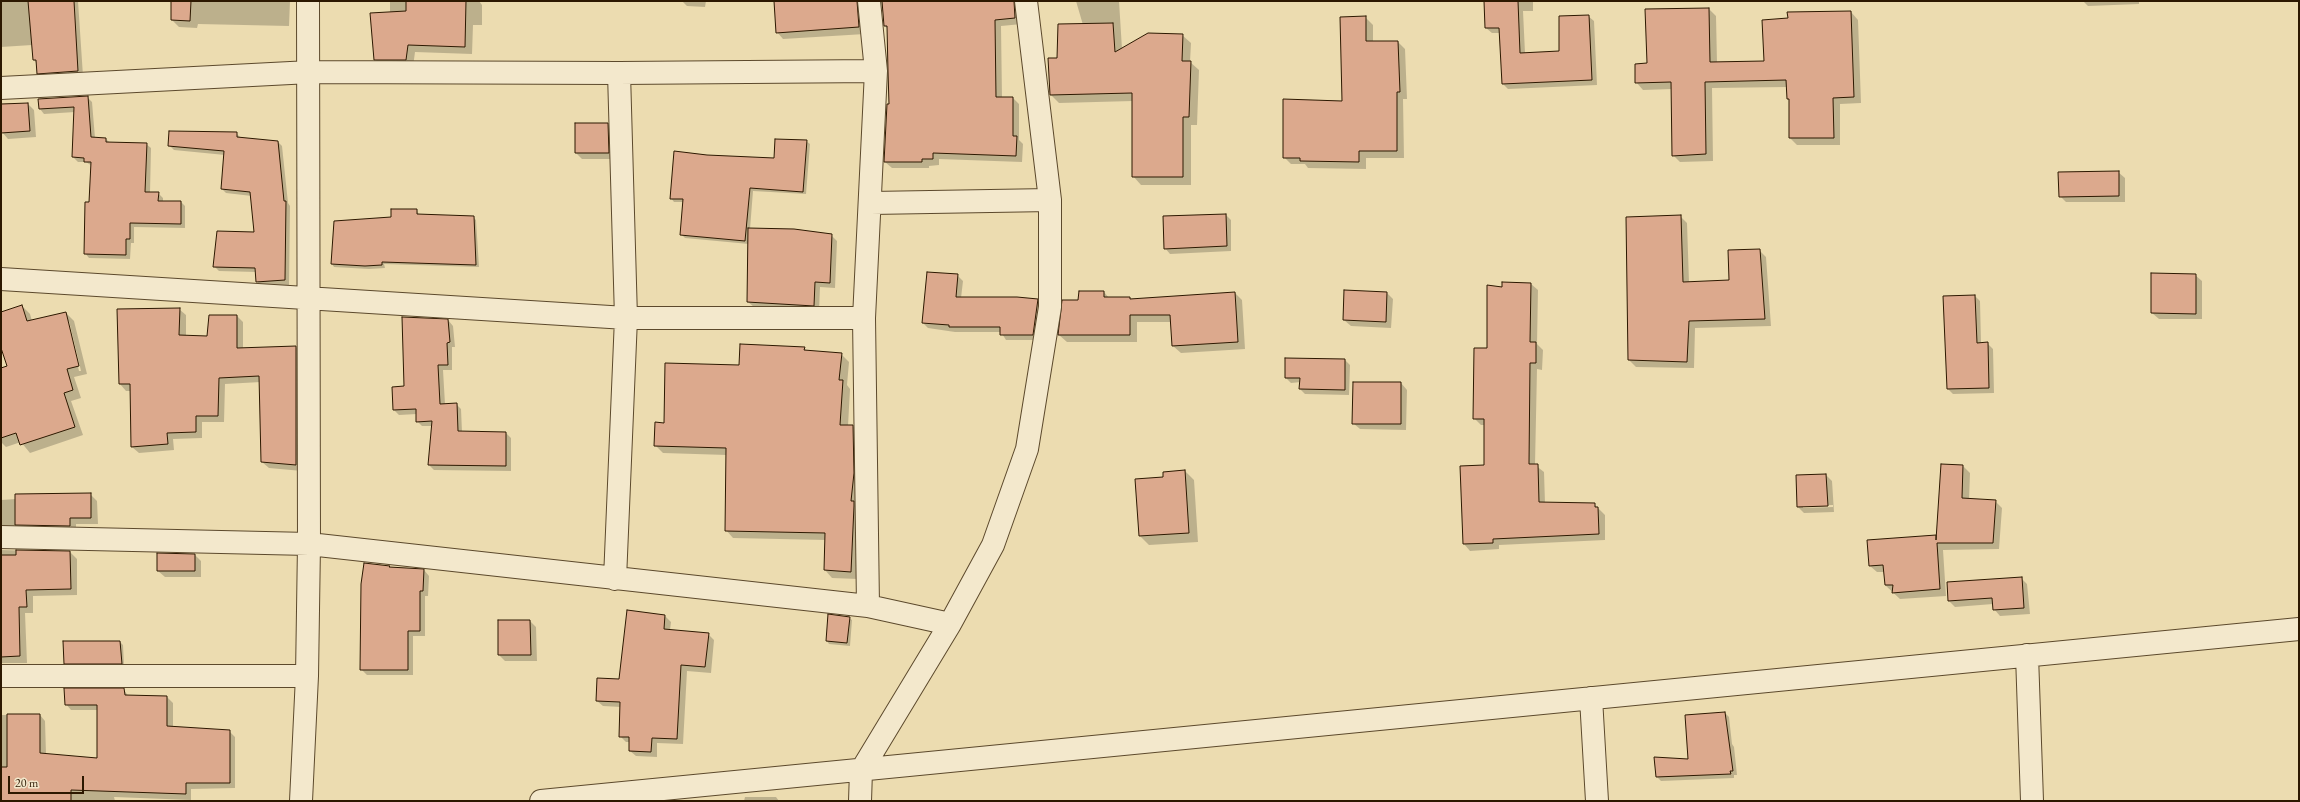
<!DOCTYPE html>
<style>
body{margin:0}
#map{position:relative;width:2300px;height:802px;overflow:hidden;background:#ecdcb0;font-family:"EB Garamond",serif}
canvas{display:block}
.frame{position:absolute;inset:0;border:2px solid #2c1800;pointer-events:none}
.scale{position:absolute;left:8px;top:776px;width:76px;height:18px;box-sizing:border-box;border:2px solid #2c1800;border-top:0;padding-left:5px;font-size:12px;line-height:14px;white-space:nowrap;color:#2c1800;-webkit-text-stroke:3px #f3e8cc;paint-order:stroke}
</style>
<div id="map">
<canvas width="2300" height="802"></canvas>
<div class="frame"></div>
<div class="scale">20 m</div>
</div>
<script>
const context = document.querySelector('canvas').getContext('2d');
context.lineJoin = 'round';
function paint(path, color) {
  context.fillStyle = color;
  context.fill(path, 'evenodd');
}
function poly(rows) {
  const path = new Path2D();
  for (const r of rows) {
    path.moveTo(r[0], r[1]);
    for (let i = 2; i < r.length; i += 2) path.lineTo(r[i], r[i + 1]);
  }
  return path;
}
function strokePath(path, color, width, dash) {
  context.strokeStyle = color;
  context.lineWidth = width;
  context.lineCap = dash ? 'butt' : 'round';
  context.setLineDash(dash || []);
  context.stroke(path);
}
paint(poly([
 [1,1,78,1,83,76,43,78,38,73,37,64,34,60,32,45,1,47],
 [172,1,290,1,289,26,198,24,197,28,179,27,172,20],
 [390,1,479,1,482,5,482,25,473,25,472,54,415,52,413,67,382,67,375,59,390,13],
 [682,1,706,1,705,7,687,6],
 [775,1,865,1,865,34,783,39,777,32],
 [881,1,1021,1,1022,24,1001,26,1002,98,1013,98,1019,104,1019,140,1023,144,1022,162,939,159,939,165,929,166,929,168,892,168,885,162,890,105,888,29,885,26],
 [1076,1,1119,1,1122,49,1182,35,1191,43,1190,62,1199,70,1197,125,1191,125,1191,185,1141,185,1133,176,1133,101,1059,103,1051,95,1058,59,1083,25],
 [1485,1,1533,1,1533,11,1523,11,1525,53,1560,52,1588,16,1594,21,1597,85,1508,89,1503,84,1500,33,1492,33,1486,28],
 [2083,1,2139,1,2139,4,2088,6],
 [1709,9,1716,16,1717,63,1766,62,1851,12,1858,20,1861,103,1840,104,1840,145,1797,145,1790,138,1790,101,1788,99,1787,87,1712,88,1713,161,1680,162,1673,155,1672,89,1643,90,1636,82,1648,64],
 [1365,17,1373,25,1373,42,1398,42,1405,49,1407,99,1403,99,1404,158,1366,158,1366,169,1308,168,1305,164,1291,164,1284,157,1343,102],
 [87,97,92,102,95,138,106,139,110,143,146,144,151,148,150,193,158,193,163,198,163,202,181,202,185,206,185,228,134,227,134,243,131,243,130,259,89,258,85,253,92,166,86,162,78,162,73,157,75,112,44,114,40,109,39,100],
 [28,104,34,110,36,137,8,139,2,132,1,105],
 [608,124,614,130,614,159,582,159,576,153],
 [236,133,241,138,278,142,282,146,288,203,290,206,289,285,261,286,257,281,256,272,219,271,214,266,255,234,252,196,226,193,222,189,225,155,174,150,169,145],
 [806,141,810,144,806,194,753,191,750,229,831,235,837,241,835,288,820,287,819,311,754,307,748,302,749,244,685,238,681,234,683,202,674,202,671,198,707,156,775,159],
 [2118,172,2125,178,2125,202,2066,202,2060,196],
 [417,210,419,215,473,217,476,220,479,267,384,264,385,268,369,269,334,267,332,264],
 [1226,215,1231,220,1231,251,1170,254,1165,248],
 [1680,216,1687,223,1689,282,1730,281,1759,250,1766,257,1771,326,1695,328,1694,368,1636,367,1629,360],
 [957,275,963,281,961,298,1037,300,1042,305,1038,340,1006,340,1001,332,955,332,928,328,923,323],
 [2195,275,2202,281,2202,319,2159,319,2152,313],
 [1503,283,1531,284,1538,290,1537,344,1543,350,1542,370,1537,369,1535,465,1544,472,1545,503,1594,504,1605,515,1605,540,1499,545,1499,549,1470,551,1464,544,1461,467,1485,466,1485,425,1481,425,1474,418],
 [1080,292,1104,292,1109,298,1130,298,1131,300,1235,293,1242,300,1245,349,1181,353,1173,346,1172,322,1137,322,1137,342,1067,342,1059,335,1063,301,1079,301],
 [1386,292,1393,299,1391,328,1351,326,1344,320],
 [1975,296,1980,301,1981,343,1987,343,1993,349,1994,393,1953,394,1948,389],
 [22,306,30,314,32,321,66,313,74,321,87,374,74,377,81,398,71,401,83,435,30,453,21,442,6,447,1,442,1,369,8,366,1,345,1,313],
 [67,321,69,321,81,371,79,371],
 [179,309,186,315,186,336,208,337,237,316,243,322,243,349,296,347,302,353,302,471,269,468,262,462,261,382,225,384,224,422,202,422,202,438,173,439,174,450,139,453,132,447,132,391,126,391,120,384,118,310],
 [448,320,453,326,455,347,452,347,452,370,443,370,445,404,456,404,461,409,462,432,506,433,511,438,511,471,434,470,429,465,433,426,422,426,417,421,417,414,399,415,394,410,405,387],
 [804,348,807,351,841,354,849,362,847,385,850,389,848,426,853,426,860,434,858,579,832,578,825,570,826,540,733,538,726,530,727,455,663,453,655,445,664,424,740,366],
 [1345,360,1350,365,1349,395,1305,394,1300,389,1301,382,1291,383,1286,378],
 [1401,383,1407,390,1406,430,1360,429,1353,423],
 [1963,466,1970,473,1969,500,1995,501,2002,508,1999,549,1943,550,1946,596,1900,599,1885,585,1885,572,1877,572,1870,566,1936,536,1938,538],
 [1185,471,1194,480,1198,542,1149,545,1140,536,1164,478],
 [1826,475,1832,481,1834,512,1804,513,1798,507,1797,476],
 [1833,505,1833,507,1803,508,1803,506],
 [90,494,97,501,98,524,76,524,76,532,1,535,1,500],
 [1,550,70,552,77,559,77,595,33,596,33,613,25,613,27,663,1,663],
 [195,555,201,561,201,577,165,577,158,571],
 [389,567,424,570,429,576,428,596,425,596,425,636,413,636,413,675,367,675,361,669,362,584],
 [2021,578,2027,584,2030,614,2000,616,1994,609,1993,604,1955,607,1949,601],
 [665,616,671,622,670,630,708,634,714,640,711,673,687,671,683,744,657,743,657,757,636,756,630,751,630,742,626,742,620,736,621,707,603,706,597,701,620,680],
 [849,618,852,620,850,646,829,644,827,641],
 [499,621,530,621,536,627,537,661,505,661,499,655],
 [120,642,123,645,124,666,68,666,65,663],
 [124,690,129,697,167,697,173,703,173,727,229,731,235,737,235,788,191,789,191,800,114,797,115,801,1,801,1,715,40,715,45,721,46,754,98,759,98,710,71,710,66,704],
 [1725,713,1729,717,1732,744,1734,747,1737,775,1734,775,1734,778,1661,781,1657,777,1690,760],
 [745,797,776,797,779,801,744,801]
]), '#0003');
const building = poly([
 [28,1,74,1,78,71,37,74,36,60,33,60,28,1],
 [171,1,191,1,190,21,171,20,171,1],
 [406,1,466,1,465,47,408,45,406,60,374,60,370,13,406,11,406,1],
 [774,1,857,1,859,27,776,33,774,1],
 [882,1,1014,1,1015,18,995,20,996,97,1013,97,1013,136,1017,136,1016,156,933,153,933,159,922,159,922,162,884,162,887,104,889,104,888,72,887,26,884,26,882,1],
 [1484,1,1518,1,1520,53,1559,51,1559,16,1589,15,1592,80,1502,84,1499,28,1485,28,1484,1],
 [1709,8,1710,62,1764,61,1762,20,1788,18,1787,12,1851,11,1854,97,1833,98,1834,138,1789,138,1789,99,1787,99,1786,80,1705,82,1706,154,1672,156,1671,82,1635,83,1635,64,1647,63,1645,9,1709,8],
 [1366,16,1366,41,1398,41,1400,92,1397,92,1397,151,1359,151,1359,162,1300,161,1300,158,1283,158,1283,99,1342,101,1340,17,1366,16],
 [1113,23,1115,52,1148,33,1183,34,1182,61,1191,61,1189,117,1183,117,1183,177,1132,177,1132,93,1050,95,1048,58,1057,58,1058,24,1113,23],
 [88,96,91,137,106,138,106,142,147,143,145,192,159,192,158,201,181,201,181,224,130,223,130,239,126,239,126,255,84,254,85,202,89,202,91,162,84,162,84,158,72,157,74,107,39,109,38,99,88,96],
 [28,103,30,131,1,133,1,104,28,103],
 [575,123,608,123,609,153,575,153,575,123],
 [169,131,237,132,237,137,278,141,284,201,286,201,285,280,256,282,255,268,213,267,217,231,254,232,250,192,221,189,224,151,168,146,169,131],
 [775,139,807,140,803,192,750,188,745,241,680,235,683,199,670,199,674,151,707,155,774,158,775,139],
 [2119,171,2119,196,2059,197,2058,172,2119,171],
 [391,209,417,209,417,214,474,216,476,265,382,262,382,265,365,266,331,264,334,221,391,217,391,209],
 [1226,214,1227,246,1164,249,1163,216,1226,214],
 [1681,215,1683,282,1729,280,1728,250,1760,249,1765,319,1689,321,1687,362,1628,360,1626,217,1681,215],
 [748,228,794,229,832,234,830,283,815,282,814,306,747,302,748,228],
 [927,272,958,274,956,297,1017,297,1038,299,1033,335,1000,335,1000,327,949,327,949,325,922,323,927,272],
 [2151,273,2196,274,2196,314,2151,313,2151,273],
 [1502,282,1531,283,1530,342,1536,342,1536,363,1530,363,1529,464,1538,464,1539,502,1595,503,1595,507,1598,507,1599,534,1493,539,1493,543,1463,544,1460,466,1484,465,1484,419,1473,419,1474,348,1487,348,1487,285,1502,287,1502,282],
 [1344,290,1387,292,1386,322,1343,320,1344,290],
 [1079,291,1104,291,1104,297,1130,297,1130,299,1235,292,1238,342,1172,346,1170,315,1130,315,1130,335,1058,335,1062,300,1078,300,1079,291],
 [1975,295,1977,343,1988,342,1989,388,1947,389,1943,296,1975,295],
 [22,305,27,321,66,312,79,366,67,369,73,390,64,393,75,427,20,445,16,433,1,438,1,368,7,366,1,348,1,312,22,305],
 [180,308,179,335,207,336,209,315,237,315,237,348,296,346,296,465,261,462,259,376,219,378,218,416,196,416,196,432,167,433,168,444,131,447,130,384,119,384,117,309,180,308],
 [402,317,448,319,450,342,447,343,448,365,438,365,440,404,457,403,458,431,506,432,506,466,428,465,432,421,416,422,416,409,393,410,392,387,404,386,402,317],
 [740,344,805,347,804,350,842,353,839,380,843,380,840,425,853,425,854,473,851,501,854,501,854,506,851,572,824,570,825,533,725,531,726,448,654,446,655,422,664,423,665,363,739,365,740,344],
 [1285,358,1345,359,1345,390,1299,389,1300,378,1285,378,1285,358],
 [1353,382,1401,382,1401,424,1352,424,1353,382],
 [1941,464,1963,465,1962,498,1996,500,1993,543,1937,543,1940,589,1892,593,1893,585,1885,585,1883,565,1869,566,1867,540,1936,535,1936,540,1941,464],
 [1185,470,1189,533,1139,536,1135,479,1163,477,1163,472,1185,470],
 [1826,474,1828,506,1797,507,1796,475,1826,474],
 [91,493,91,518,70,518,70,526,15,525,15,494,91,493],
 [16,550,70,551,71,589,26,590,27,607,19,607,20,656,1,657,1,555,16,555,16,550],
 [157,553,195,554,195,571,157,571,157,553],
 [364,563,390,566,389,567,424,569,423,591,420,591,420,631,408,631,408,670,360,670,361,584,364,563],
 [2022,577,2024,608,1993,610,1992,598,1948,601,1947,582,2022,577],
 [627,610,665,615,664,629,709,633,705,667,681,665,677,739,652,738,651,752,629,751,629,737,619,737,620,702,596,701,597,678,619,679,627,610],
 [828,614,850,617,847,643,826,641,828,614],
 [498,620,530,620,531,655,498,655,498,620],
 [63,641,120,641,122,664,64,664,63,641],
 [64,688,124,688,125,695,167,696,167,726,230,730,230,783,186,783,186,794,71,790,71,801,1,801,1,767,7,767,7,714,40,714,40,753,97,758,97,705,65,705,64,688],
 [1725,712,1733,771,1730,771,1731,774,1656,777,1654,757,1688,759,1685,715,1725,712]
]);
paint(building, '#dca98d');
strokePath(building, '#2c1800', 1);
const minor = poly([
 [619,73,626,318,864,318],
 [1,88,310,72,619,73,876,71],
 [871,203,1050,200],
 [1,279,626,318,615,579],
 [1,537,309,544,868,606,950,624],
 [868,606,864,318,876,71,869,1],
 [2027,655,2032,801],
 [1,676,307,676],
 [1591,698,1597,801],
 [301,801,307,676,309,544,308,1],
 [541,801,2299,629],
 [860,801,861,771,950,624,993,545,1027,449,1050,307,1050,200,1026,1]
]);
strokePath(minor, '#5c492c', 24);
strokePath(minor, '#f3e8cc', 22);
</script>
